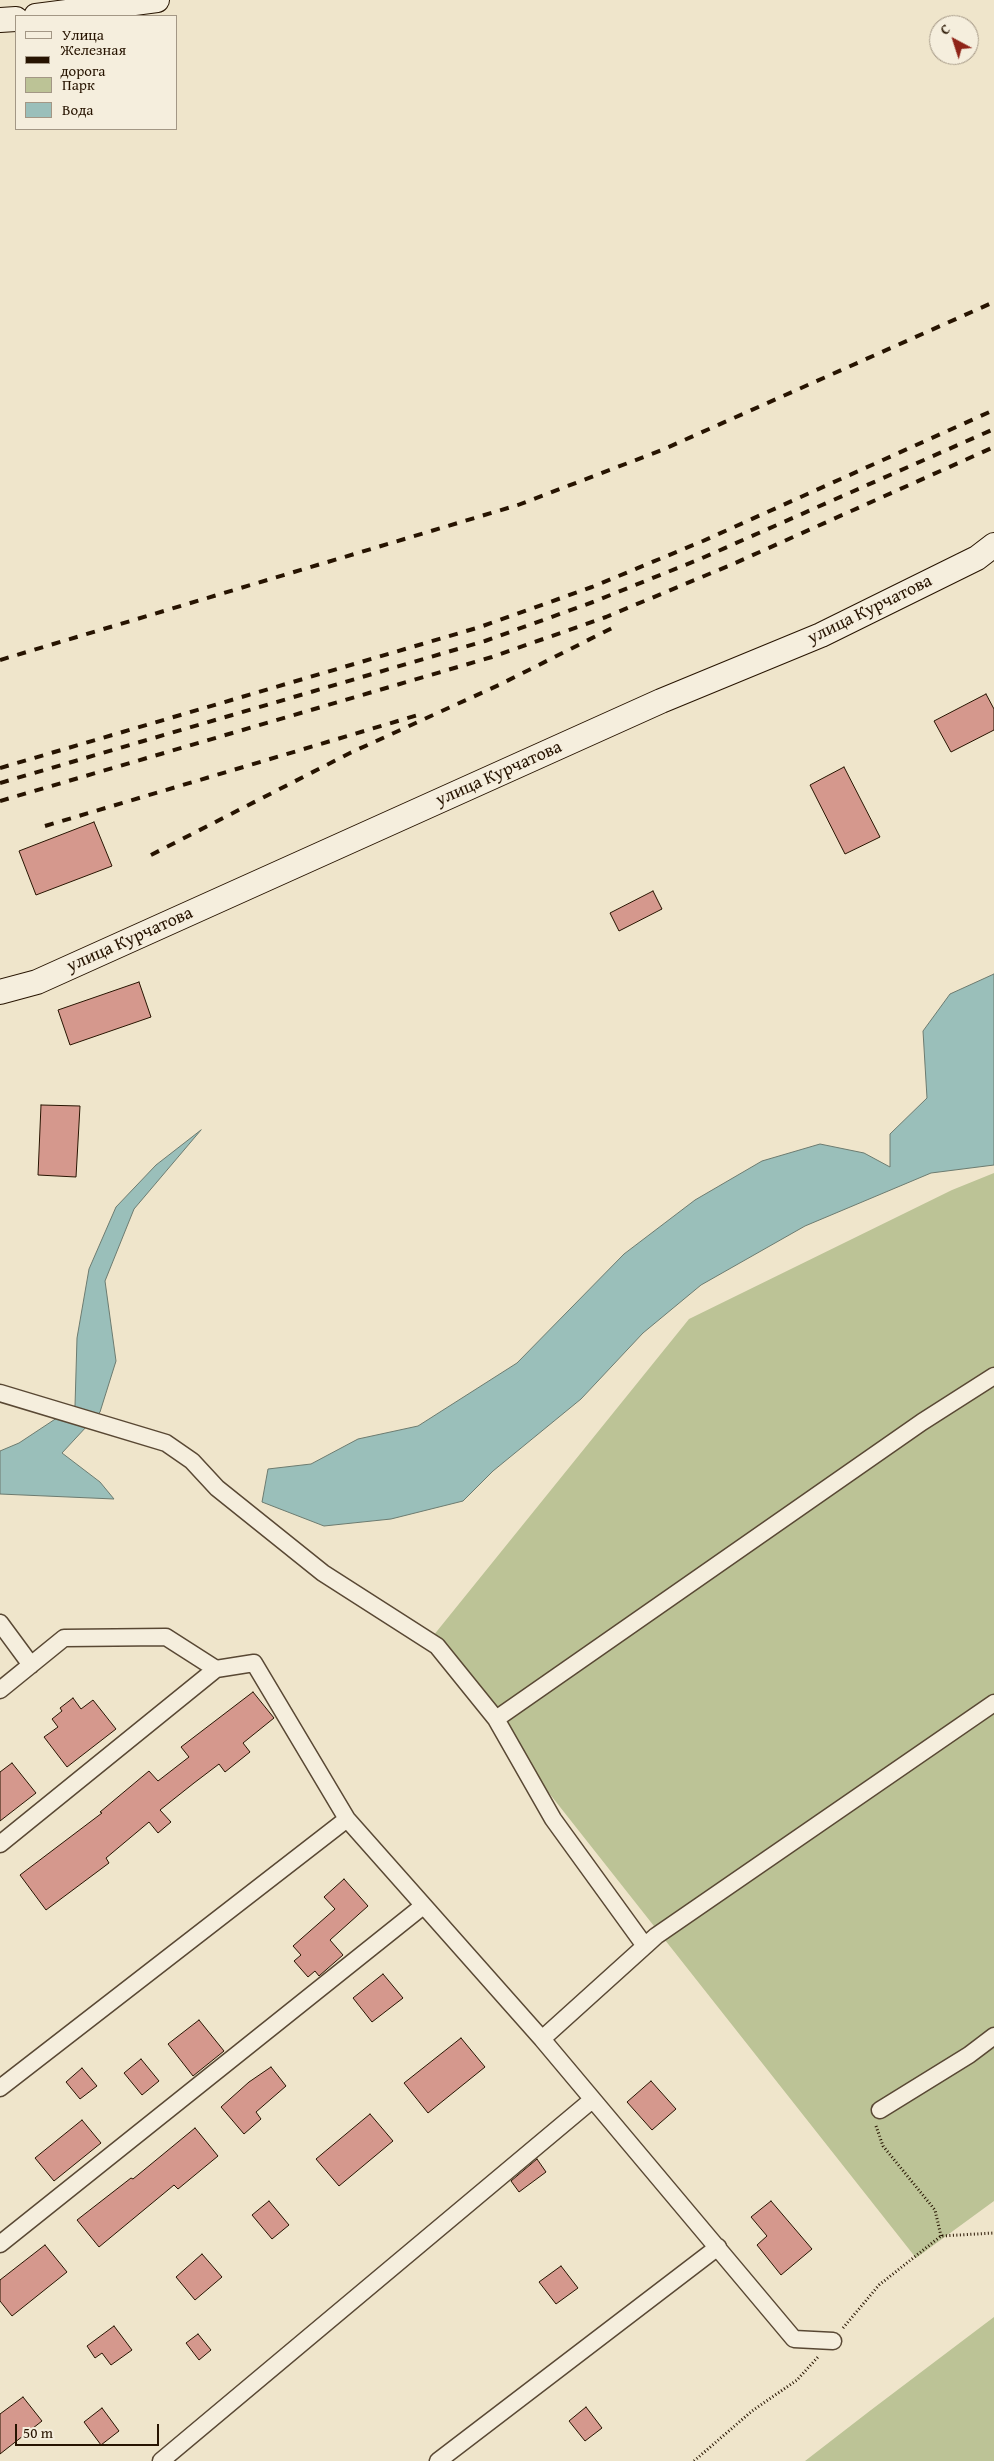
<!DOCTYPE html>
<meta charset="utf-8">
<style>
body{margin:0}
#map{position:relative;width:994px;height:2461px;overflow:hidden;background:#efe5cb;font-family:"Gentium Book Plus",serif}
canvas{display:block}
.legend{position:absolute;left:15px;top:15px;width:162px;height:115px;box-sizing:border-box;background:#f5eedd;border:1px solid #a39785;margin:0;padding:6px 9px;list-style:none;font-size:15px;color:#271401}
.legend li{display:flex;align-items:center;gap:10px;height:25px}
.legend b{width:25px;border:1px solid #a39785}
.north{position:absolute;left:929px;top:15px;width:50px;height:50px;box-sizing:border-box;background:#f5eedd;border:1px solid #a39785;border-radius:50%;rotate:320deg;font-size:14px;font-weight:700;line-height:20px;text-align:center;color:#271401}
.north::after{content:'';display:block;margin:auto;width:18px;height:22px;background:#8f2418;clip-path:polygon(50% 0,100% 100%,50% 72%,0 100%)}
.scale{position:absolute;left:15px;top:2424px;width:144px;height:22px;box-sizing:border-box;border:2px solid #271401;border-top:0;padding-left:6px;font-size:15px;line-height:18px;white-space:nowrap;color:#271401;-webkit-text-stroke:4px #f5eedd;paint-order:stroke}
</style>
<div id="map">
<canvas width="994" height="2461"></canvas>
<ul class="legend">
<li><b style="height:6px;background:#f5eedd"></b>Улица</li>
<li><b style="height:6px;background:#271401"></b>Железная дорога</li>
<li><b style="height:14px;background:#bcc396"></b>Парк</li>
<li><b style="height:14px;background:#9abfba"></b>Вода</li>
</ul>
<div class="north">С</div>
<div class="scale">50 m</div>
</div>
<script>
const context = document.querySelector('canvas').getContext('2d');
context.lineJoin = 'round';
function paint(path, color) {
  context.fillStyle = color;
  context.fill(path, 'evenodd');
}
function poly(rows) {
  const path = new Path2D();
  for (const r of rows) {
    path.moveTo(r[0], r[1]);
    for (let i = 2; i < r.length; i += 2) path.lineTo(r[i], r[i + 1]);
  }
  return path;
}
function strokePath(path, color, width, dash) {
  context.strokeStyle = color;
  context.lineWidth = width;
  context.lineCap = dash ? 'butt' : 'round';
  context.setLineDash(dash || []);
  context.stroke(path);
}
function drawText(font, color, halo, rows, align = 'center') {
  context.font = font + ' "Gentium Book Plus",serif';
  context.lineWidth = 4;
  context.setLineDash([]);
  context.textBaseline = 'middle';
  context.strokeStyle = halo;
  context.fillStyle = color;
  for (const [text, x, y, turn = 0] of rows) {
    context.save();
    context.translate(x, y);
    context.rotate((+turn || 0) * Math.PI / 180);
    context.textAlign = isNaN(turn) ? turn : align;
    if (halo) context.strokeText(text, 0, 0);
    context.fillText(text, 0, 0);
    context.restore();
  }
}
paint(poly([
 [994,1173,994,2201,916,2258,429,1641,689,1319,952,1190],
 [994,2317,994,2461,805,2461,871,2410]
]), '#bcc396');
const water = poly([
 [994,974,994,1165,931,1173,805,1226,701,1285,643,1333,581,1399,493,1471,463,1501,391,1519,324,1526,262,1502,268,1469,311,1464,358,1439,418,1426,517,1363,624,1254,695,1200,762,1161,820,1144,864,1153,890,1167,890,1134,927,1098,923,1031,950,994,994,974],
 [201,1130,134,1209,105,1281,116,1361,100,1412,62,1453,100,1482,114,1499,0,1494,0,1451,19,1443,75,1406,77,1338,89,1269,116,1207,156,1165,201,1130]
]);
paint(water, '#9abfba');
strokePath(water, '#6c7b70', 1);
const building = poly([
 [986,694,994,709,994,730,951,752,934,721,986,694],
 [844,767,880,837,845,854,810,785,844,767],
 [94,822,112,866,36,895,19,851,94,822],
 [653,891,662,909,619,931,610,913,653,891],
 [139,982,151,1017,70,1045,58,1010,139,982],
 [41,1105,80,1106,76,1177,38,1175,41,1105],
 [253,1692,274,1718,243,1743,250,1752,225,1772,219,1764,194,1783,160,1810,171,1822,158,1833,149,1822,106,1858,109,1863,46,1910,20,1875,102,1813,100,1812,149,1771,158,1781,189,1757,181,1747,253,1692],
 [73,1698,81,1709,93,1700,116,1729,67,1767,44,1737,58,1727,52,1719,62,1711,60,1708,73,1698],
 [12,1763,36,1793,0,1821,0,1772,12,1763],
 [344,1879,368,1906,330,1940,343,1955,319,1976,315,1971,308,1977,294,1961,301,1955,293,1946,335,1909,324,1897,344,1879],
 [383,1974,403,1998,372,2022,353,1998,383,1974],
 [199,2020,224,2051,193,2076,168,2044,199,2020],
 [461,2038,485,2067,428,2113,404,2083,461,2038],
 [141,2059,159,2081,142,2095,124,2073,141,2059],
 [271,2067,286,2086,256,2112,261,2119,244,2134,221,2107,249,2082,271,2067],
 [82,2068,97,2086,80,2099,66,2082,82,2068],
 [651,2081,676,2109,652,2130,627,2102,651,2081],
 [370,2114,393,2141,339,2186,316,2159,370,2114],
 [82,2120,101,2143,54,2181,35,2158,82,2120],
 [195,2128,218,2156,178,2189,174,2185,99,2247,77,2220,131,2178,133,2179,195,2128],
 [537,2159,546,2172,519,2192,511,2181,537,2159],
 [269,2201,289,2225,272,2239,252,2215,269,2201],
 [771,2201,812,2249,781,2275,757,2245,767,2236,751,2217,771,2201],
 [45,2245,67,2272,12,2316,0,2301,0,2280,45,2245],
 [202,2254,222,2277,195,2300,176,2277,202,2254],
 [561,2266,578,2288,556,2304,539,2282,561,2266],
 [114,2326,132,2350,111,2365,102,2353,95,2358,87,2346,114,2326],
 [198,2334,211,2350,199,2360,186,2343,198,2334],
 [23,2397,42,2421,0,2454,0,2414,23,2397],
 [586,2407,602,2428,585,2441,569,2421,586,2407],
 [102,2408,119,2431,101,2445,84,2422,102,2408]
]);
paint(building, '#d5988d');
strokePath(building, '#271401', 1);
const street = poly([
 [0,1393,166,1443,192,1461,217,1488,323,1573,437,1646,496,1719,553,1819,645,1946,542,2039],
 [0,1623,31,1665],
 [0,1690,64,1638,166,1637,216,1669],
 [496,1719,922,1422,994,1376],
 [0,1844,216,1669,254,1663,347,1819,542,2039,794,2339,833,2341],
 [645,1946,656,1936,994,1703],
 [0,2088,347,1819],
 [880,2110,969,2055,994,2036],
 [0,2244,423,1906],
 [161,2461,592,2100],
 [438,2461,718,2247]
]);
const secondary = poly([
 [36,16,157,0],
 [0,20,16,19],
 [0,992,37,982,661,701,821,635,977,558,994,545]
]);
strokePath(street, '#594834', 19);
strokePath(secondary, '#271401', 26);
strokePath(poly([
 [876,2126,883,2146,935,2210,941,2236],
 [843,2328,879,2285,941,2236,994,2233],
 [694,2461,752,2411,797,2380,818,2357]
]), '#271401', 3, [1, 2.5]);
strokePath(street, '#f5eedd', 16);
strokePath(secondary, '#f5eedd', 24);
strokePath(poly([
 [0,660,518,505,662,450,994,302],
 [0,768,480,627,592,587,703,541,994,410],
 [0,783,485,641,593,602,700,559,994,429],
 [0,801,492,657,606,617,733,564,994,447],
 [45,826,418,715],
 [151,855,350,753,501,684,618,625]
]), '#271401', 4, [9, 9]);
drawText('18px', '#271401', '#f5eedd', [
 ["улица Курчатова",870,610,-26],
 ["улица Курчатова",499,774,-24],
 ["улица Курчатова",130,940,-24]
]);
</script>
